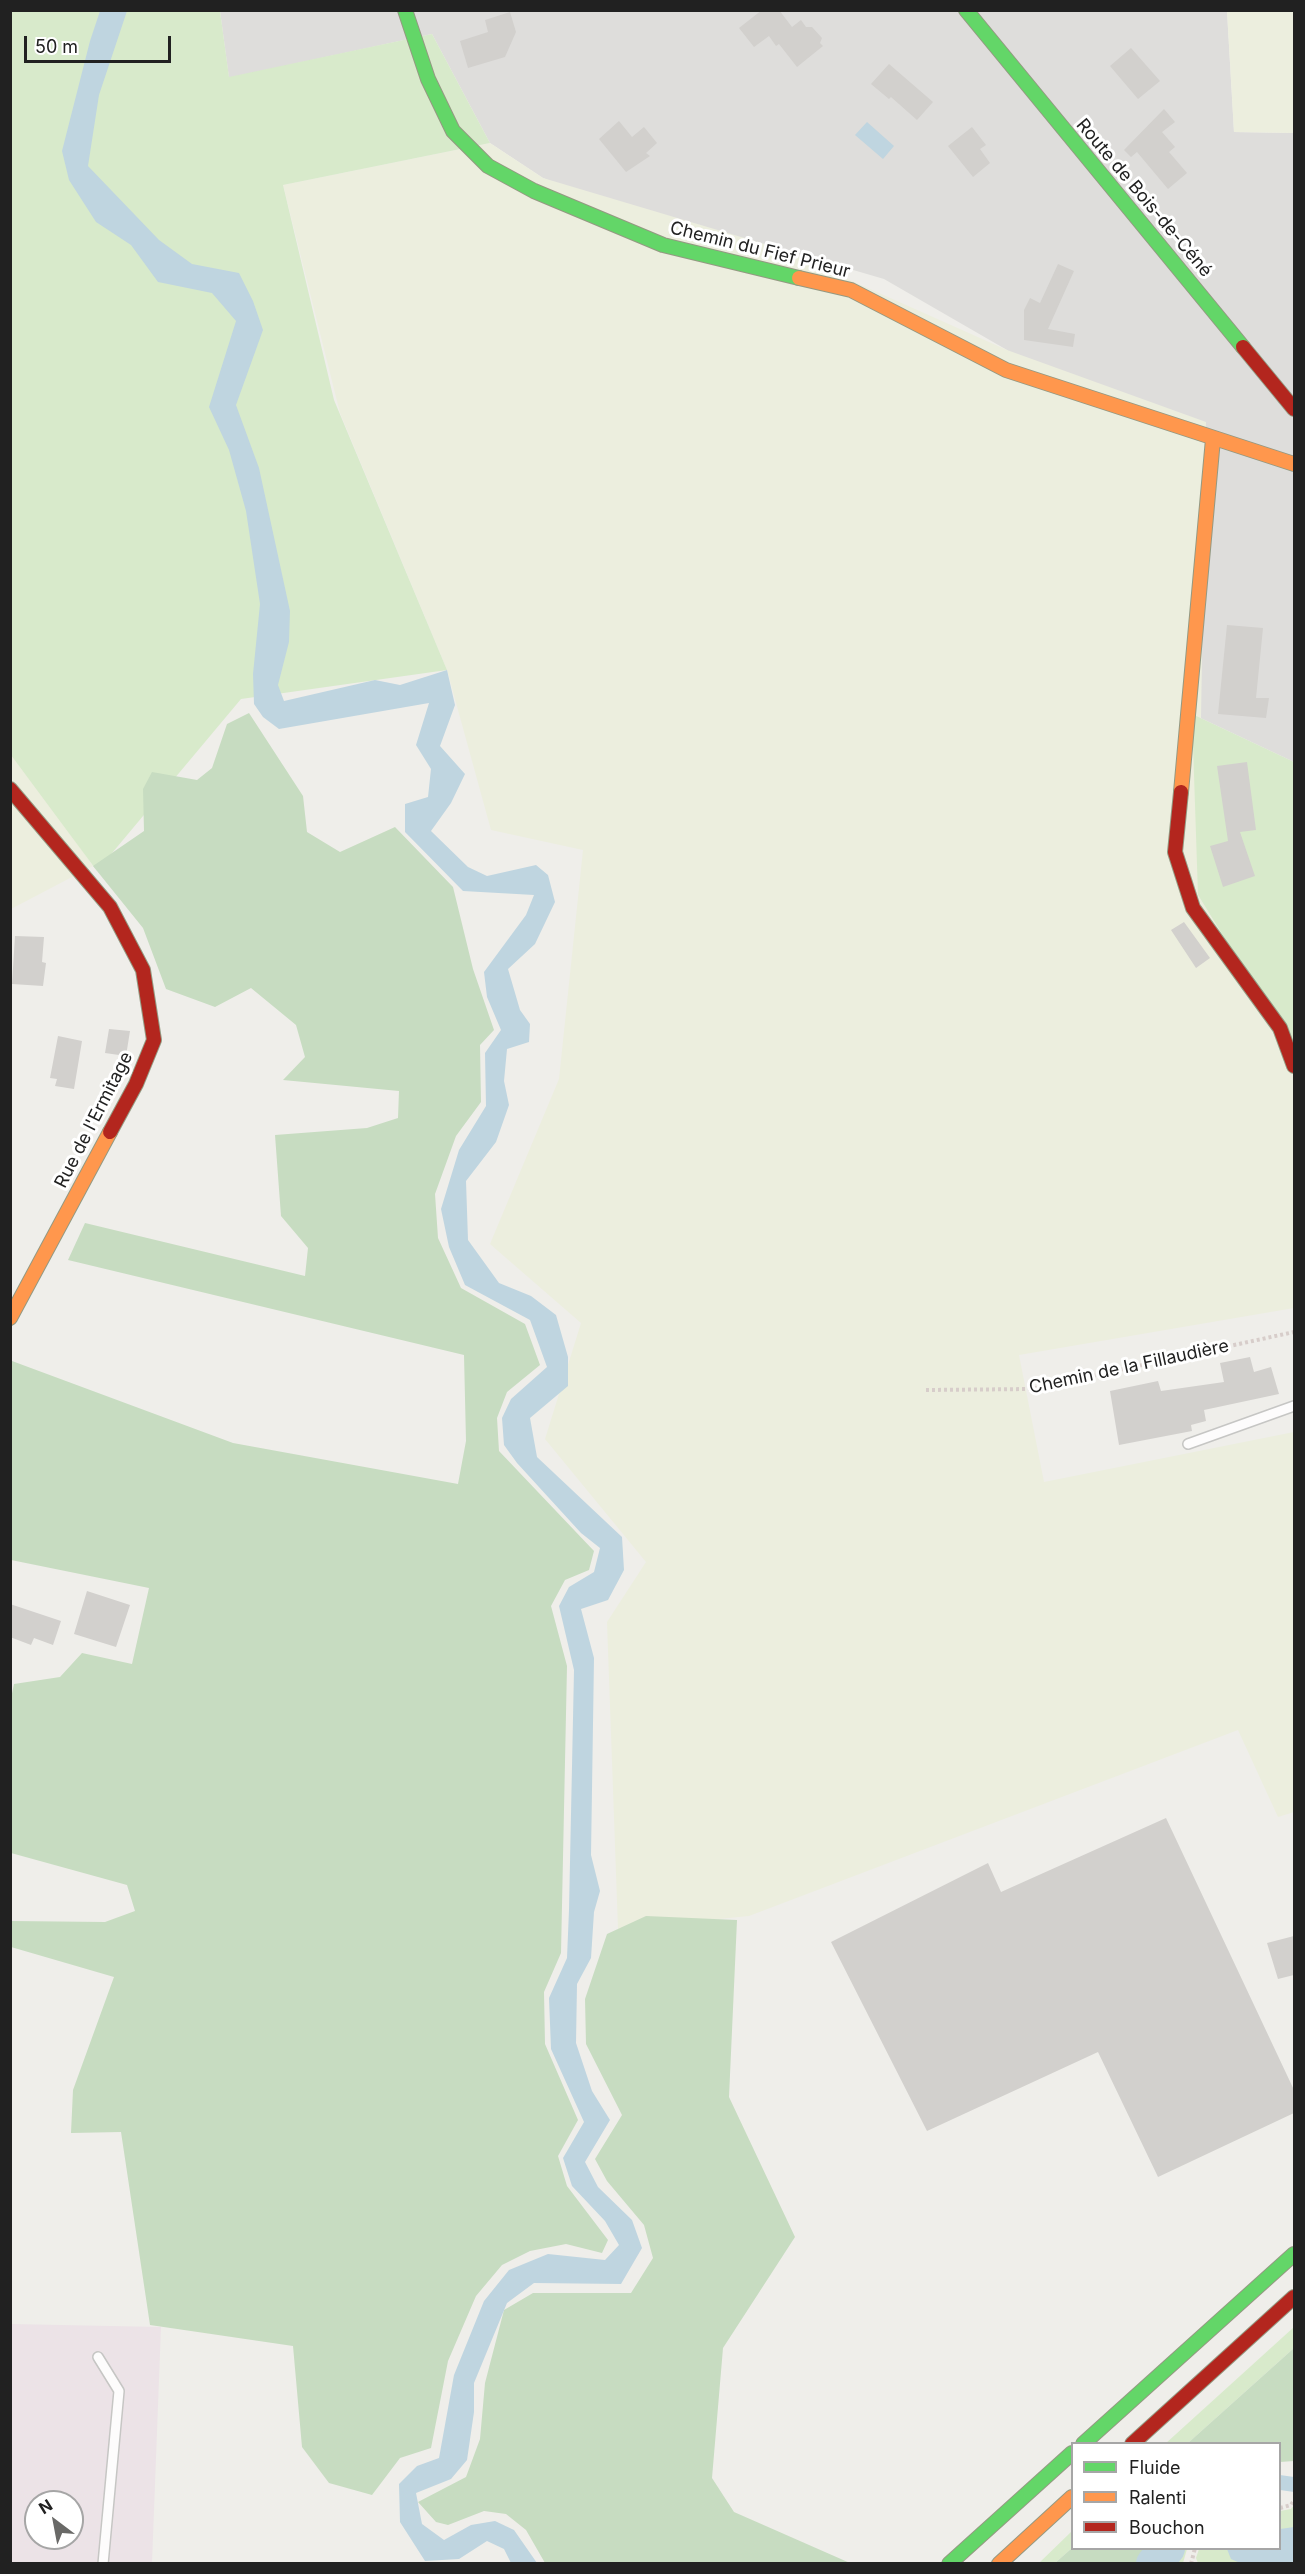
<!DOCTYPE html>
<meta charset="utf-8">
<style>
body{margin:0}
#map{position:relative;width:1305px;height:2574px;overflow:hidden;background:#efeeea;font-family:Inter,sans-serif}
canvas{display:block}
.frame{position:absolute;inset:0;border:12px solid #212121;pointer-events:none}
.legend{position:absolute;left:1071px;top:2442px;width:210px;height:108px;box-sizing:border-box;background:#fff;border:2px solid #a6a6a6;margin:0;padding:8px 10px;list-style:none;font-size:18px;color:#212121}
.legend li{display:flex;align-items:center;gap:12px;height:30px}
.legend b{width:30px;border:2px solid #a6a6a6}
.north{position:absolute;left:24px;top:2490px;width:60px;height:60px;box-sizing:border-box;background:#fff;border:2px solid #a6a6a6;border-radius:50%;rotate:328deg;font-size:16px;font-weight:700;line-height:24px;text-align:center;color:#212121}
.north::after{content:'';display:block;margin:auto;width:21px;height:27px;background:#696967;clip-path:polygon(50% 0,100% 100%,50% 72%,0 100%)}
.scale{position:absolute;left:24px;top:36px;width:147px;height:27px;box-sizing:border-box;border:3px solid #212121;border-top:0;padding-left:8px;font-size:18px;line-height:21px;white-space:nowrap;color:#212121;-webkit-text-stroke:4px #fff;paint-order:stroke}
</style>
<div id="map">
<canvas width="1305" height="2574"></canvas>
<div class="frame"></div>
<ul class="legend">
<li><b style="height:8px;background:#63d668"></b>Fluide</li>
<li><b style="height:8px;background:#ff974d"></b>Ralenti</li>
<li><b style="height:8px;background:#b3261e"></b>Bouchon</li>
</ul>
<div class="north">N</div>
<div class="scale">50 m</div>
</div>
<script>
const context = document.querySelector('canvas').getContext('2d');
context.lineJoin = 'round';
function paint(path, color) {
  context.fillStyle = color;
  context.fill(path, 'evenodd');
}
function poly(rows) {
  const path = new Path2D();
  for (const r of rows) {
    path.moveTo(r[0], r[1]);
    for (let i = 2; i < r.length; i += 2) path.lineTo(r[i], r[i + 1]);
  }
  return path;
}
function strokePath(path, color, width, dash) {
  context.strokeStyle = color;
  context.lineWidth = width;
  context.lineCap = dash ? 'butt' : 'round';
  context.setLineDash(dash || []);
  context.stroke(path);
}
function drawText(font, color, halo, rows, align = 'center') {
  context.font = font + ' Inter,sans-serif';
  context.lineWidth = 6;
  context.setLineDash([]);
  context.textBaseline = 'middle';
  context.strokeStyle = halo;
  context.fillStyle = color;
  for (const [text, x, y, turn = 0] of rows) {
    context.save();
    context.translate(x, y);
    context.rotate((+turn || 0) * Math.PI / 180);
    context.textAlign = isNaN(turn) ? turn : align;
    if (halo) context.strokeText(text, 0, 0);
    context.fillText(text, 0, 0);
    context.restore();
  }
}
paint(poly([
 [220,11,1227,11,1234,132,1294,133,1294,762,1192,714,1007,350,884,279,778,248,672,231,543,178,490,143,432,34,229,78]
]), '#dedddb');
paint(poly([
 [11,2324,161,2327,152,2563,11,2564],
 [36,2502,72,2502,72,2538,36,2538]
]), '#ece3e7');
paint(poly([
 [1227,11,1294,11,1294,133,1234,132],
 [490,143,543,178,778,248,1007,350,1206,422,1198,895,1294,1051,1294,1308,1019,1355,1044,1482,1294,1432,1294,1812,1278,1817,1238,1730,749,1916,618,1929,607,1622,646,1562,545,1439,581,1323,490,1244,559,1079,583,850,491,830,447,670,340,413,283,185],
 [10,746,93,866,11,909,10,909]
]), '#eceede');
paint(poly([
 [11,11,220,11,229,77,432,34,490,143,283,185,334,400,447,670,241,699,97,871,11,755],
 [1192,714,1294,762,1294,1051,1198,895],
 [1294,2327,1294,2348,1188,2443,1165,2444],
 [1294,2505,1294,2563,1198,2563,1196,2558,1199,2549,1280,2548,1280,2511,1291,2509],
 [1072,2531,1072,2548,1055,2563,1038,2564],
 [1158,2549,1187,2549,1183,2563,1151,2564]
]), '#d8eacb');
paint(poly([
 [249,713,303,796,307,832,340,852,395,827,453,887,473,969,494,1030,480,1045,481,1102,456,1136,435,1194,438,1238,461,1288,525,1324,540,1365,507,1392,497,1418,499,1451,594,1551,589,1570,565,1580,551,1606,567,1666,561,1953,544,1992,545,2044,578,2120,558,2156,567,2186,608,2240,602,2253,566,2244,530,2251,502,2265,476,2296,448,2361,431,2448,400,2458,372,2495,329,2483,302,2447,293,2346,150,2325,121,2132,71,2133,73,2090,114,1977,11,1947,11,1921,105,1922,135,1911,127,1885,11,1853,11,1698,14,1684,60,1677,82,1653,132,1664,149,1588,11,1560,12,1361,233,1443,458,1484,466,1441,464,1355,68,1260,85,1223,305,1276,308,1248,281,1216,275,1135,367,1128,398,1118,399,1091,283,1080,305,1057,296,1025,251,988,215,1007,166,989,143,928,93,866,144,831,143,789,152,772,197,780,212,768,227,724],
 [646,1916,737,1920,729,2097,795,2237,723,2348,712,2478,734,2512,850,2563,545,2563,526,2530,506,2514,484,2511,448,2525,436,2522,418,2502,466,2477,480,2439,485,2383,504,2310,533,2293,631,2293,653,2258,644,2225,607,2181,595,2159,622,2115,586,2044,585,1999,607,1934],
 [1294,2348,1294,2461,1280,2462,1280,2444,1188,2443],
 [1072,2548,1158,2549,1151,2563,1055,2563]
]), '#c7dcc1');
paint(poly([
 [100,11,127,11,99,95,88,166,159,240,192,264,239,273,253,301,263,330,236,405,259,468,290,611,289,642,278,685,284,701,375,680,400,685,447,670,455,705,440,746,465,774,451,803,431,831,468,867,487,876,536,865,548,875,555,902,535,944,508,969,520,1010,530,1024,529,1042,507,1049,504,1081,509,1105,496,1142,466,1181,468,1240,499,1283,531,1296,556,1315,568,1357,568,1386,530,1418,537,1457,622,1537,624,1570,608,1600,581,1609,594,1658,591,1855,600,1891,594,1912,591,1958,577,1984,576,2043,592,2091,610,2120,585,2162,598,2187,632,2220,642,2248,621,2284,534,2283,507,2303,474,2383,474,2412,467,2460,451,2479,416,2493,422,2524,444,2540,471,2525,495,2521,514,2530,537,2563,511,2563,504,2549,487,2541,459,2559,425,2561,400,2522,399,2484,417,2466,439,2458,454,2375,484,2301,509,2270,548,2254,605,2260,619,2245,605,2221,572,2186,563,2158,584,2122,551,2049,549,1998,567,1958,569,1910,574,1670,559,1606,569,1587,594,1572,600,1548,581,1533,517,1463,504,1445,502,1418,511,1399,547,1367,530,1320,465,1285,449,1247,441,1209,459,1150,486,1106,485,1053,501,1030,487,997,484,972,526,915,534,895,463,891,405,832,405,804,428,797,431,769,416,745,429,703,279,729,263,717,254,704,253,674,260,604,246,511,229,450,209,407,236,321,212,293,158,282,131,245,96,222,69,180,62,151,90,41],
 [867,122,894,146,883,159,855,135],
 [1280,2475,1294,2477,1294,2492,1280,2490],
 [1294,2527,1294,2563,1240,2563,1231,2559,1227,2549,1280,2548,1280,2529]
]), '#bfd5e0');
strokePath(poly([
 [1154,2564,1167,2548]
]), '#bfd5e0', 36);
paint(poly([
 [762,10,779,10,792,27,801,20,806,27,812,27,822,38,820,43,823,46,797,67,779,44,776,46,769,36,754,47,739,28],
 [510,12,516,32,505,57,468,68,460,41,488,32,485,20],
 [1131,48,1160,81,1138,99,1110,66],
 [889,64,933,102,917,120,891,97,889,99,871,84],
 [1164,109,1175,122,1162,132,1175,147,1169,152,1187,173,1168,189,1137,152,1131,157,1124,150],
 [619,121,632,137,644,127,657,143,646,153,650,156,626,172,599,139],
 [972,127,986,145,980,149,990,163,973,177,948,146],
 [1058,264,1074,271,1048,329,1075,334,1073,347,1024,340,1024,310,1030,298,1040,303],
 [1227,625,1263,628,1256,698,1269,698,1266,718,1218,714],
 [1247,762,1256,830,1240,832,1255,876,1223,887,1210,846,1228,841,1217,766],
 [1184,922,1210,958,1196,968,1171,930],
 [15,936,44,937,42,962,46,963,43,986,12,984],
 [109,1029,130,1031,126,1056,105,1053],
 [58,1036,82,1041,74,1089,55,1086,57,1079,50,1078],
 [1250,1357,1254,1372,1271,1367,1279,1394,1204,1410,1206,1421,1191,1425,1192,1431,1119,1445,1110,1391,1158,1381,1161,1391,1224,1382,1220,1363],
 [87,1591,130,1605,116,1647,74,1634],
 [10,1604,61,1621,53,1645,34,1638,31,1645,10,1637],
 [1166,1818,1294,2090,1294,2113,1158,2177,1098,2052,927,2131,831,1942,988,1863,1001,1892],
 [1294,1936,1294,1975,1278,1979,1267,1943]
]), '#d2d0cd');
const lane = poly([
 [1188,1444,1294,1406],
 [98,2357,119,2391,103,2564]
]);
const fast = poly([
 [405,10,428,79,453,131,488,166,534,191,663,245,799,278],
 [966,10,1243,347],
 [1083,2444,1294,2254],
 [949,2564,1072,2453]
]);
const slow = poly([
 [799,278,851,290,1006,370,1294,464],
 [1181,792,1213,439],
 [10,1318,110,1132],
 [999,2564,1072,2497]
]);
const jam = poly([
 [1243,347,1294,409],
 [10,789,110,907,143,970,154,1040,136,1084,110,1132],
 [1181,792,1175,852,1193,908,1280,1028,1294,1066],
 [1132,2444,1294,2297]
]);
strokePath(lane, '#c6c6c4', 12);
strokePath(fast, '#949982', 16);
strokePath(slow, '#949982', 16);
strokePath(jam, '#949982', 16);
strokePath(poly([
 [926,1390,1032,1389,1294,1332],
 [1280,2508,1291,2505,1294,2500],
 [1191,2564,1195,2548]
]), '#d7cdca', 4, [3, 3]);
strokePath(lane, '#fdfcfc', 9);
strokePath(fast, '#63d668', 14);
strokePath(slow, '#ff974d', 14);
strokePath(jam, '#b3261e', 14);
drawText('18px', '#212121', '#fff', [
 ["Route de Bois-de-Céné",1144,198,50],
 ["Chemin du Fief Prieur",760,250,14],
 ["Rue de l'Ermitage",94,1120,-63],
 ["Chemin de la Fillaudière",1129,1367,-12]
]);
</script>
